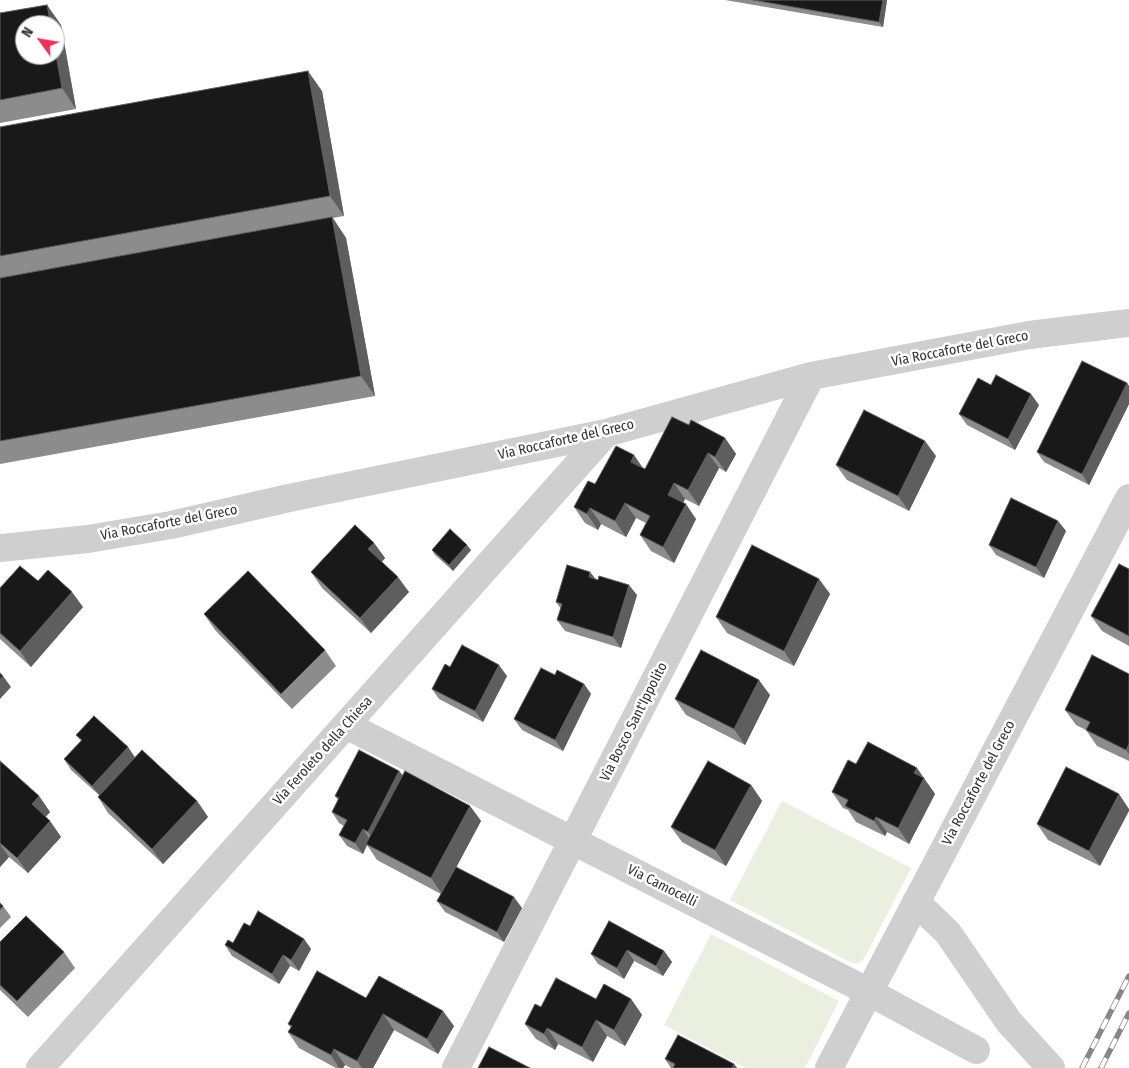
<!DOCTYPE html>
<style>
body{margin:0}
#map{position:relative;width:1129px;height:1068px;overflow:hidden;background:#fff;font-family:"Fira Sans Condensed",sans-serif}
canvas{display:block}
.north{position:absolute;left:15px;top:15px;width:50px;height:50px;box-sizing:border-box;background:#fff;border:1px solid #adadad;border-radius:50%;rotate:302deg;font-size:14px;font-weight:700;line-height:20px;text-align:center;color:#323232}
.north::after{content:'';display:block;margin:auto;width:18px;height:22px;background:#eb325f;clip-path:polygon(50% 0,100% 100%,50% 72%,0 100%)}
</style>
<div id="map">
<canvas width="1129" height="1068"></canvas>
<div class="north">N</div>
</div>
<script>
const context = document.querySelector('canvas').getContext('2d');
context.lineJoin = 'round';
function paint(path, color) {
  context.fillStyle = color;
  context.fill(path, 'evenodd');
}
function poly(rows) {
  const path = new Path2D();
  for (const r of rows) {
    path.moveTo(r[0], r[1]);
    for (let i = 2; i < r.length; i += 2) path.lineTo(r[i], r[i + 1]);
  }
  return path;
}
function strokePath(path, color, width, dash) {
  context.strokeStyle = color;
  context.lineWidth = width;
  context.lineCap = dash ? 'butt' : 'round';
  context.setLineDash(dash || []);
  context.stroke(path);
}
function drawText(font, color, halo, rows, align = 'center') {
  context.font = font + ' "Fira Sans Condensed",sans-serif';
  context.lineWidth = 5;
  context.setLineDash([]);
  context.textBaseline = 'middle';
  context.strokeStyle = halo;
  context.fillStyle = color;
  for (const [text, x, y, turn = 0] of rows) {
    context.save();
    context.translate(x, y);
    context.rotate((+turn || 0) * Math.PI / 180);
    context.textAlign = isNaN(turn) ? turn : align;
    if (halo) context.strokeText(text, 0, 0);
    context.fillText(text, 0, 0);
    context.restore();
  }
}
paint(poly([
 [782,801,911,868,864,959,859,963,852,963,730,900],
 [711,934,839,1001,805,1068,746,1068,664,1025]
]), '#ebefe0');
strokePath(poly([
 [0,548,88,539,171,525,289,498,606,433,811,376,1029,335,1129,323],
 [346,725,869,992,976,1050],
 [916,902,948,933,1009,1022,1051,1068],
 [40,1068,606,433],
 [456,1068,811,376],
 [829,1068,1129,498]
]), '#cfcfcf', 28);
const rail = poly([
 [1082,1068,1129,976],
 [1101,1068,1129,1013]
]);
strokePath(rail, '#878787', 5.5);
strokePath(rail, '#fff', 4, [11]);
paint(poly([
 [725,0,887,0,883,27],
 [47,5,61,25,76,109,0,123,0,13],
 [322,91,344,216,333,218,346,238,375,396,0,464,0,127],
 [1127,383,1129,386,1129,404,1089,485,1044,462,1037,452],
 [991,385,1039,405,1015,450,967,425,959,414],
 [689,425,725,438,736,454,726,472,719,468,699,506,685,499,683,503,696,519,674,563,651,551,640,535,646,523,636,518,626,537,601,524,598,530,585,523,574,507,595,484,643,468,645,469],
 [936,456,909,511,847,480,836,465],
 [1058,521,1066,531,1044,578,996,555,989,545],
 [374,543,385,558,382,562,409,592,371,633,322,588,311,572],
 [432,550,471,550,453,571,435,555],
 [1129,569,1129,646,1102,631,1091,616],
 [590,572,595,579,637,595,621,648,565,631,557,620,561,609,556,602],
 [819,579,830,594,794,666,727,633,716,617],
 [0,588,83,607,31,667,0,639],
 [204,614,325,650,336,666,292,709,215,630],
 [450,667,507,676,483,722,439,699,432,689],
 [1129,674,1129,761,1097,746,1086,730,1076,725,1065,710],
 [555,675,584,684,591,694,563,751,522,730,514,719],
 [770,695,745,745,686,715,675,699],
 [76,735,128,747,135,757,197,801,208,817,163,864,108,813,98,797,99,795,71,770,64,759,81,741],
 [0,761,39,796,50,812,45,817,50,821,61,837,28,873,9,857,0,867],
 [856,764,928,784,935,794,909,844,887,832,885,836,856,822,848,810,843,808,832,792],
 [1066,767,1100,866,1048,840,1037,824],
 [399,771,403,775,470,806,481,821,456,867,522,908,504,942,445,912,437,901,441,894,377,860,367,845,363,854,347,846,339,835,344,826,339,823,332,812,338,800,335,796],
 [751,785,762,801,726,866,682,842,671,827],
 [0,903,3,906,11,917,0,928],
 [609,921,664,951,672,962,663,976,634,961,624,979,598,964,591,954],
 [250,926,304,939,311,949,299,971,290,966,279,984,232,956,225,945,233,943],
 [0,942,64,952,75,968,28,1017,0,990],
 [366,998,454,1026,438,1054,394,1030,373,1068,351,1068,345,1065,343,1068,336,1068,299,1048,288,1032,291,1028,288,1024],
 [596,999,631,999,642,1015,625,1046,607,1036,593,1062,558,1044,555,1050,536,1039,525,1024,541,1007],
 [665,1059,734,1064,737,1068,671,1068]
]), '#8c8c8c');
paint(poly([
 [883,0,887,0,883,27,879,22],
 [47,5,61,25,76,109,62,88,55,49,55,25,51,25],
 [308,71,322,91,344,216,330,196],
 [332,217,346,238,375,396,361,376],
 [1127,383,1129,386,1129,404,1089,485,1082,474],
 [1031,394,1039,405,1015,450,1008,439],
 [725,438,736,454,726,472,715,457],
 [925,441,936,456,909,511,898,496],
 [708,453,719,468,699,506,688,490],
 [634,455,645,471,631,462],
 [674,483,685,499,679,510,668,495],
 [625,503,636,518,626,537,615,521],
 [686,504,696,519,674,563,663,547],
 [590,508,601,524,598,530,587,514],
 [1058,521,1066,531,1044,578,1036,567],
 [374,543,385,558,379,565,368,549],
 [467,545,471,550,453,571,449,565],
 [590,572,598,582,589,577],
 [398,577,409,592,371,633,360,618],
 [819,579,830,594,794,666,784,651],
 [629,585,637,595,621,648,613,637],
 [72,592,83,607,31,667,20,651],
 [499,665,507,676,483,722,475,711],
 [3,676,11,687,0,699,0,680],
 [759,680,770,695,745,745,734,729],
 [584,684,591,694,563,751,555,740],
 [1129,744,1129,754,1126,750],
 [128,747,135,758,100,796,92,786],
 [917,768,935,794,909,844,898,828,914,773],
 [399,771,407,782,375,842,368,832],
 [751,785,762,801,726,866,715,850],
 [1119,794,1129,809,1129,811,1100,866,1089,851],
 [39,796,50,812,43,820,32,804],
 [197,801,208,817,163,864,152,849],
 [470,806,481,821,442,894,431,878],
 [876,817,887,832,885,836,874,821],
 [50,821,61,837,28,873,17,858],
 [363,829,370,840,366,844,367,845,363,854,355,843],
 [0,844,9,857,0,867],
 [514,897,522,908,504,942,497,932],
 [304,939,311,949,299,971,291,960],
 [627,950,634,961,624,979,617,968],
 [664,951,672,962,663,976,656,966],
 [283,955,290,966,279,984,272,974],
 [631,999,642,1015,625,1046,614,1030],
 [443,1011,454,1026,438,1054,427,1039],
 [383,1014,394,1030,373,1068,362,1068,357,1061],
 [596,1020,607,1036,593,1062,582,1047],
 [547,1028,558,1044,555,1050,544,1034],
 [334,1049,345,1065,343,1068,339,1068,331,1055],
 [734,1064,737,1068,732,1068]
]), '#5e5e5e');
const building = poly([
 [753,0,883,0,879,22,753,0],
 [47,5,51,25,25,25,25,55,55,55,55,49,62,88,0,100,0,13,47,5],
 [308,71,330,196,0,256,0,127,308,71],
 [332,217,361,376,0,441,0,278,332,217],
 [1082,361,1127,383,1082,474,1037,452,1082,361],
 [996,375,1031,394,1008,439,959,414,978,378,991,385,996,375],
 [864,410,925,441,898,496,836,465,864,410],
 [672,417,689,425,691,420,725,438,715,457,708,453,688,490,674,483,668,495,686,504,663,547,640,535,650,516,625,503,615,521,590,508,587,514,574,507,588,481,595,484,616,446,634,455,631,462,645,469,672,417],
 [1011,498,1058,521,1036,567,989,545,1011,498],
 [355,525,374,543,368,549,398,577,360,618,311,572,355,525],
 [450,529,467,545,449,565,432,550,450,529],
 [752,545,819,579,784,651,716,617,752,545],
 [1119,564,1129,569,1129,636,1091,616,1119,564],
 [567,565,590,572,589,577,598,580,599,576,629,585,613,637,557,620,562,604,556,602,567,565],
 [20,566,38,581,48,570,72,592,20,651,0,633,0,588,20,566],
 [248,571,325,650,281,694,204,614,248,571],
 [462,645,499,665,475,711,432,689,445,664,450,667,462,645],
 [701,650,759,680,734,729,675,699,701,650],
 [1092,655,1129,674,1129,744,1126,750,1086,730,1090,722,1065,710,1092,655],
 [541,668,555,675,557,670,584,684,555,740,514,719,541,668],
 [0,673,3,676,0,680,0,673],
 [94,716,128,747,92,786,64,759,82,740,76,735,94,716],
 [868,742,917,768,914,773,924,778,898,828,876,817,874,821,845,806,848,800,832,792,848,760,856,764,868,742],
 [142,750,197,801,152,849,98,797,142,750],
 [359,750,399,771,368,832,363,829,355,843,339,835,347,820,332,812,339,798,335,796,359,750],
 [0,761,39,796,32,804,50,821,17,858,0,843,0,761],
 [708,761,751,785,715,850,671,827,708,761],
 [1066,767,1119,794,1089,851,1037,824,1066,767],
 [405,771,470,806,431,878,366,844,405,771],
 [456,867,514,897,497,932,437,901,456,867],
 [0,903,3,906,0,910,0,903],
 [258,911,304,939,291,960,283,955,272,974,225,945,228,940,233,943,244,923,250,926,258,911],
 [26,916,64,952,17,1001,0,985,0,942,26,916],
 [609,921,664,951,656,966,627,950,617,968,591,954,609,921],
 [317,971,366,998,379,976,443,1011,427,1039,383,1014,357,1061,334,1049,331,1055,288,1032,292,1026,288,1024,317,971],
 [556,978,596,999,604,984,631,999,614,1030,596,1020,582,1047,547,1028,544,1034,525,1024,535,1004,541,1007,556,978],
 [678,1035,734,1064,732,1068,673,1068,675,1064,665,1059,678,1035],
 [489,1047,530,1068,478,1068,489,1047]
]);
paint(building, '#191919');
strokePath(building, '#5e5e5e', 1);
drawText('14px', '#323232', '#fff', [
 ["Via Roccaforte del Greco",960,349,-11],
 ["Via Roccaforte del Greco",566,440,-13],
 ["Via Roccaforte del Greco",169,523,-11],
 ["Via Bosco Sant'Ippolito",634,722,-63],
 ["Via Feroleto della Chiesa",323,751,-48],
 ["Via Roccaforte del Greco",979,783,-62],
 ["Via Camocelli",662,886,27]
]);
</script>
